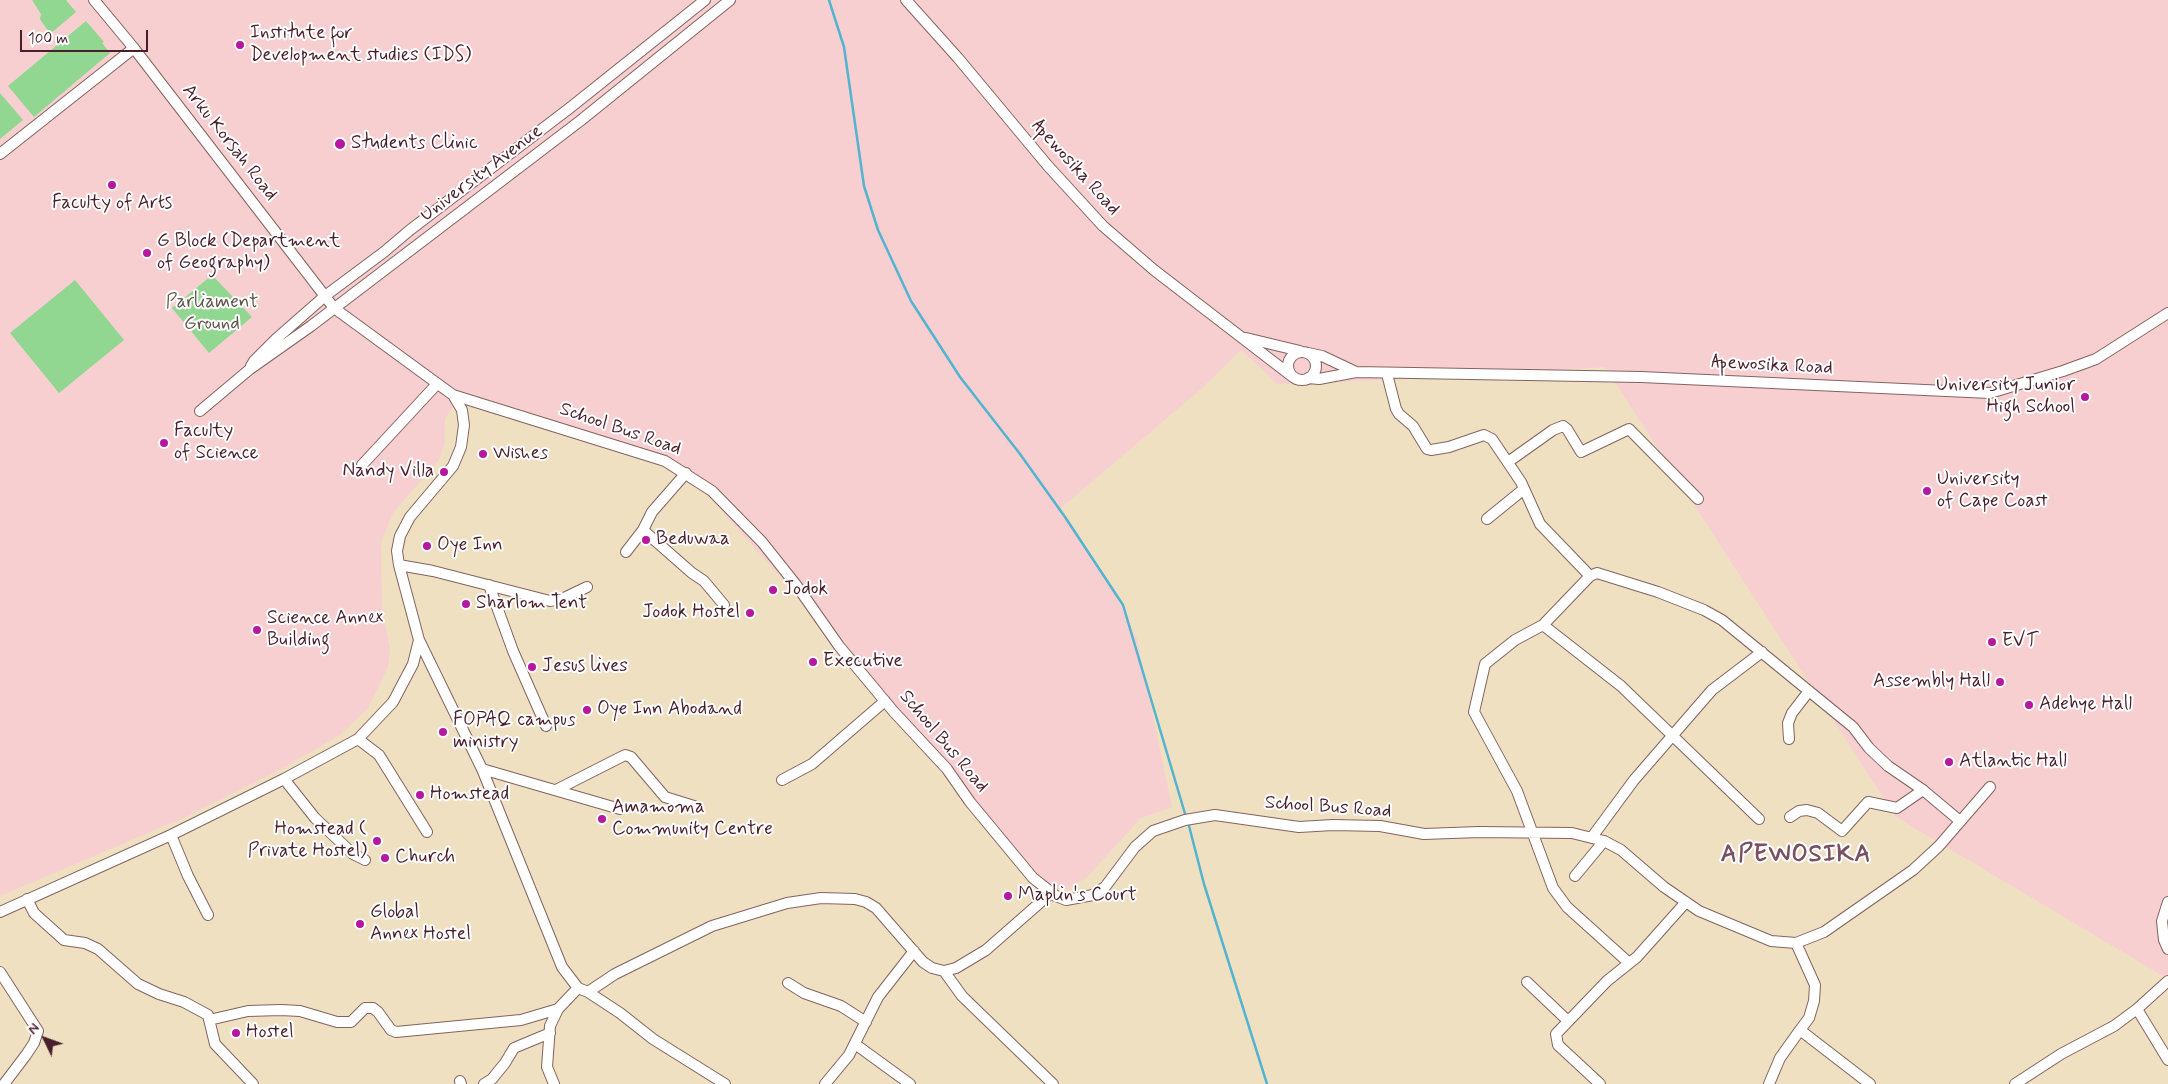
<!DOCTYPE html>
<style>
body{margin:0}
#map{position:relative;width:2168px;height:1084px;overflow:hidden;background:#efe0c2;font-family:Mynerve,sans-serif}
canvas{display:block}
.north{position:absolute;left:20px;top:1014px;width:50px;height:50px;-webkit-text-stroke:4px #fff;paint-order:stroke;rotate:312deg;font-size:14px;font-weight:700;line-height:20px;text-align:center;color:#4a1f2b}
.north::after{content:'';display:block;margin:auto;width:18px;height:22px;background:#4a1f2b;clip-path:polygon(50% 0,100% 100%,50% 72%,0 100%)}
.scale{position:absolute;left:20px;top:30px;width:128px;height:22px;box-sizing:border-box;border:2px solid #4a1f2b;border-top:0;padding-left:6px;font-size:15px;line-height:18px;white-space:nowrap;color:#4a1f2b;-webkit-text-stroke:4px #fff;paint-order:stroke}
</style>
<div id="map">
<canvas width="2168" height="1084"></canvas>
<div class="north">N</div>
<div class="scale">100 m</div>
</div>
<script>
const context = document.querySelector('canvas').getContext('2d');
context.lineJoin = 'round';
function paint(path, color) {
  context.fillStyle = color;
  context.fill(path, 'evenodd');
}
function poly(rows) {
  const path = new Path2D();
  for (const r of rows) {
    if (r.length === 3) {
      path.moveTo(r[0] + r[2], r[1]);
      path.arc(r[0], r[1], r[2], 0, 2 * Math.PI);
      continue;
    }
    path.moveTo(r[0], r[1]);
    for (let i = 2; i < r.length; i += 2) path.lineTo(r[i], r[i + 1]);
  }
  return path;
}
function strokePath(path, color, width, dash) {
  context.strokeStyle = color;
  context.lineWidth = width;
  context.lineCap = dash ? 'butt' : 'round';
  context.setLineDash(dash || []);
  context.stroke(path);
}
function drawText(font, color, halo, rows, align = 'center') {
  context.font = font + ' Mynerve,sans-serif';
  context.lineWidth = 4;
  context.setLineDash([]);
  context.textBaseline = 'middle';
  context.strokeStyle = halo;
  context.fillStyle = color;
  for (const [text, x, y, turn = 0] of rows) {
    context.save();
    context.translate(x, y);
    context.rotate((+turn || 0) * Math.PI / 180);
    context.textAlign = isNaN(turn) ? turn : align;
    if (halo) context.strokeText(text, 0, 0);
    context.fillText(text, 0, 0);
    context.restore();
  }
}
paint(poly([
 [0,0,2168,0,2168,979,1896,817,1605,367,1412,379,1277,384,1241,350,1200,390,1061,508,1108,580,1137,639,1172,807,1141,818,1087,877,1068,889,1047,888,1016,862,827,629,678,462,459,397,445,419,445,442,439,460,393,513,381,543,382,608,390,649,388,667,368,708,340,735,279,770,183,818,0,896]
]), '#f7cfd0');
paint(poly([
 [32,0,66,0,76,12,50,34,40,19,41,14],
 [86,21,104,42,102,43,110,53,34,117,8,86],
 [0,93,23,120,0,139],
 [212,275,252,317,209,353,172,308],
 [75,280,124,340,59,393,10,333]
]), '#91d791');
strokePath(poly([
 [829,0,844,47,864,186,878,230,911,301,960,377,1020,454,1065,517,1123,605,1186,817],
 [1188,822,1204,884,1267,1084]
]), '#52b4d1', 2.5);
const minor = poly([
 [906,0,958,58,1048,166,1103,226,1154,270,1293,377],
 [0,154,134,48],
 [1246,338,1300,351],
 [1302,366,14],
 [1308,353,1322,356,1356,372],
 [251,366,254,361,276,339,325,296,384,252,410,230,571,107,705,0],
 [1387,374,1396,409,1399,414,1413,426,1427,449,1431,450,1449,447,1484,435,1492,439,1521,482,1540,524,1590,576],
 [1308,378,1319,379,1356,372,1641,377,1990,393,2063,371,2096,359,2168,313],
 [453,395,665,461,712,491,762,542,797,586,839,646,894,712,947,769,970,802,1033,878,1056,896,1066,900,1093,895,1105,887,1135,847,1153,831,1185,820,1215,815,1299,827,1333,825,1380,826,1424,834,1479,832,1572,833,1604,841,1621,850,1664,887,1699,911,1771,941,1796,943,1824,932,1913,870,1939,846,1990,787],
 [200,411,250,369,311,326,580,121,730,0],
 [1508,462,1553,430,1563,426,1567,429,1581,452,1629,429,1698,499],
 [362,465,437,384],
 [1487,519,1524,489],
 [643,530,692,573,704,581,724,605],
 [626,552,643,530,652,512,686,473],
 [399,565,433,571,550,601,564,598,587,587],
 [489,585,513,651,546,726],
 [1543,625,1621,686,1759,819],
 [419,640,482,769,562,967,578,988,588,992,615,974,712,926,787,903,821,898,855,899,866,902,876,908,923,962,932,968,944,971,956,968,986,950,1051,893],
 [358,739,379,755,427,832],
 [1789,739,1788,723,1792,713,1809,691],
 [482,769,620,809],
 [284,779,315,818,353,854,365,860],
 [782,780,812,764,885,701],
 [556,790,625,755,631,757,665,797,694,806],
 [1790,817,1799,811,1807,810,1818,813,1842,831,1868,802,1897,808,1923,790],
 [171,835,188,876,208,915],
 [1592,837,1634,780,1712,690,1762,652],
 [1575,876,1604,841],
 [27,899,34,913,64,940,85,943,98,949,138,984,159,994,184,1002,208,1015,215,1044,253,1084],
 [2168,902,2162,921,2164,940,2168,949],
 [0,912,171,835,284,779,358,739,393,702,413,664,419,640,399,565,397,551,400,536,410,517,453,466,461,447,464,425,462,410,453,395,334,308,133,47,94,0],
 [1796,943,1815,985,1814,1001,1809,1018,1800,1030,1870,1084],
 [1628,962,1567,907,1553,888,1517,791,1474,712,1485,664,1515,640,1543,625,1590,576,1597,573,1658,592,1704,610,1722,620,1853,727,1869,748,1888,766,1923,790,1960,821],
 [944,971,962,996,1053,1084],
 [0,972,38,1031,34,1043,26,1055,4,1084],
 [1527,982,1568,1021],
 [788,983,804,993,841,1006,866,1022],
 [588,992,620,1013,653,1039,725,1084],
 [2137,1009,2168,1060],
 [209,1020,248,1011,281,1010,300,1011,337,1022,351,1022,365,1008,373,1008,378,1012,391,1030,396,1032,521,1020,558,1009],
 [855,1044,910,1084],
 [460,1081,461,1084],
 [484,1084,492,1079,505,1063,514,1048,550,1033],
 [554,1084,547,1067,550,1026,558,1009,578,988],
 [825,1084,849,1055,878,997,914,951],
 [1600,1084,1558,1045,1556,1034,1607,981,1637,957,1686,902],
 [1769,1084,1780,1058,1800,1030],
 [2015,1084,2061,1054,2114,1026,2137,1009,2168,981]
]);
strokePath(minor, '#846360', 12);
strokePath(minor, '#fff', 10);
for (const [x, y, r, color] of [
 [240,45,5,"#b5179e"],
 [340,144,6,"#b5179e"],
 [112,185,5,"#b5179e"],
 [147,253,5,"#b5179e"],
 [2085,397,5,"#b5179e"],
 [164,443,5,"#b5179e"],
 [483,454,5,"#b5179e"],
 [444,472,5,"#b5179e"],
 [1927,491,5,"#b5179e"],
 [646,540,5,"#b5179e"],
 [427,546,5,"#b5179e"],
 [773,590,5,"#b5179e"],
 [466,604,5,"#b5179e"],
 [750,613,5,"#b5179e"],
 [257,630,5,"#b5179e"],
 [1992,642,5,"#b5179e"],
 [813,662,5,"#b5179e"],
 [532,667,5,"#b5179e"],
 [2000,682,5,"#b5179e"],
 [2029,705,5,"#b5179e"],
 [587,710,5,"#b5179e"],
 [443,732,5,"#b5179e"],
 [1949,762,5,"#b5179e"],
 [420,795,5,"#b5179e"],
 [602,819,5,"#b5179e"],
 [377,841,5,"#b5179e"],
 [385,858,5,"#b5179e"],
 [1008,896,5,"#b5179e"],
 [360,924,5,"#b5179e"],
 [236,1033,5,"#b5179e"]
]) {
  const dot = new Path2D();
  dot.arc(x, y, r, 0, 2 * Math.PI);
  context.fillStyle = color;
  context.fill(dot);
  strokePath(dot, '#fff', 2);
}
drawText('19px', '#4a1f2b', '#fff', [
 ["Institute for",250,34],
 ["Development studies (IDS)",250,56],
 ["Students Clinic",351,144],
 ["Faculty of Arts",112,204,"center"],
 ["G Block (Department",157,242],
 ["of Geography)",157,264],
 ["University Junior",2075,386,"right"],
 ["High School",2075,408,"right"],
 ["Faculty",174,432],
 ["of Science",174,454],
 ["Wishes",493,454],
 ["Nandy Villa",434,472,"right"],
 ["University",1937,480],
 ["of Cape Coast",1937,502],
 ["Beduwaa",656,540],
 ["Oye Inn",437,546],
 ["Jodok",783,590],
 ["Sharlom Tent",476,604],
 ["Jodok Hostel",740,613,"right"],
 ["Science Annex",267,619],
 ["Building",267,641],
 ["EVT",2002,642],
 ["Executive",823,662],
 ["Jesus lives",542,667],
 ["Assembly Hall",1990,682,"right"],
 ["Adehye Hall",2039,705],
 ["Oye Inn Abodand",597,710],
 ["FOPAQ campus",453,721],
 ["ministry",453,743],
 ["Atlantic Hall",1959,762],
 ["Homstead",430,795],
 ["Amamoma",612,808],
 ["Community Centre",612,830],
 ["Homstead (",367,830,"right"],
 ["Private Hostel)",367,852,"right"],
 ["Church",395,858],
 ["Maplin's Court",1018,896],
 ["Global",370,913],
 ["Annex Hostel",370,935],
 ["Hostel",246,1033]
], 'left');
drawText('19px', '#4a1f2b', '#fff', [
 ["Arku Korsah Road",229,143,52],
 ["Apewosika Road",1075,168,48],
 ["University Avenue",482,174,-37],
 ["Apewosika Road",1772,366,3],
 ["School Bus Road",620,430,19],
 ["School Bus Road",943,742,50],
 ["School Bus Road",1328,808,4]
]);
drawText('19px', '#5f564a', '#fff', [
 ["Parliament",212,303],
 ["Ground",212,325]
]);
context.letterSpacing = '1px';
drawText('bold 24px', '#7b4f60', '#fff', [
 ["APEWOSIKA",1796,856]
]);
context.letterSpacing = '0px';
</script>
